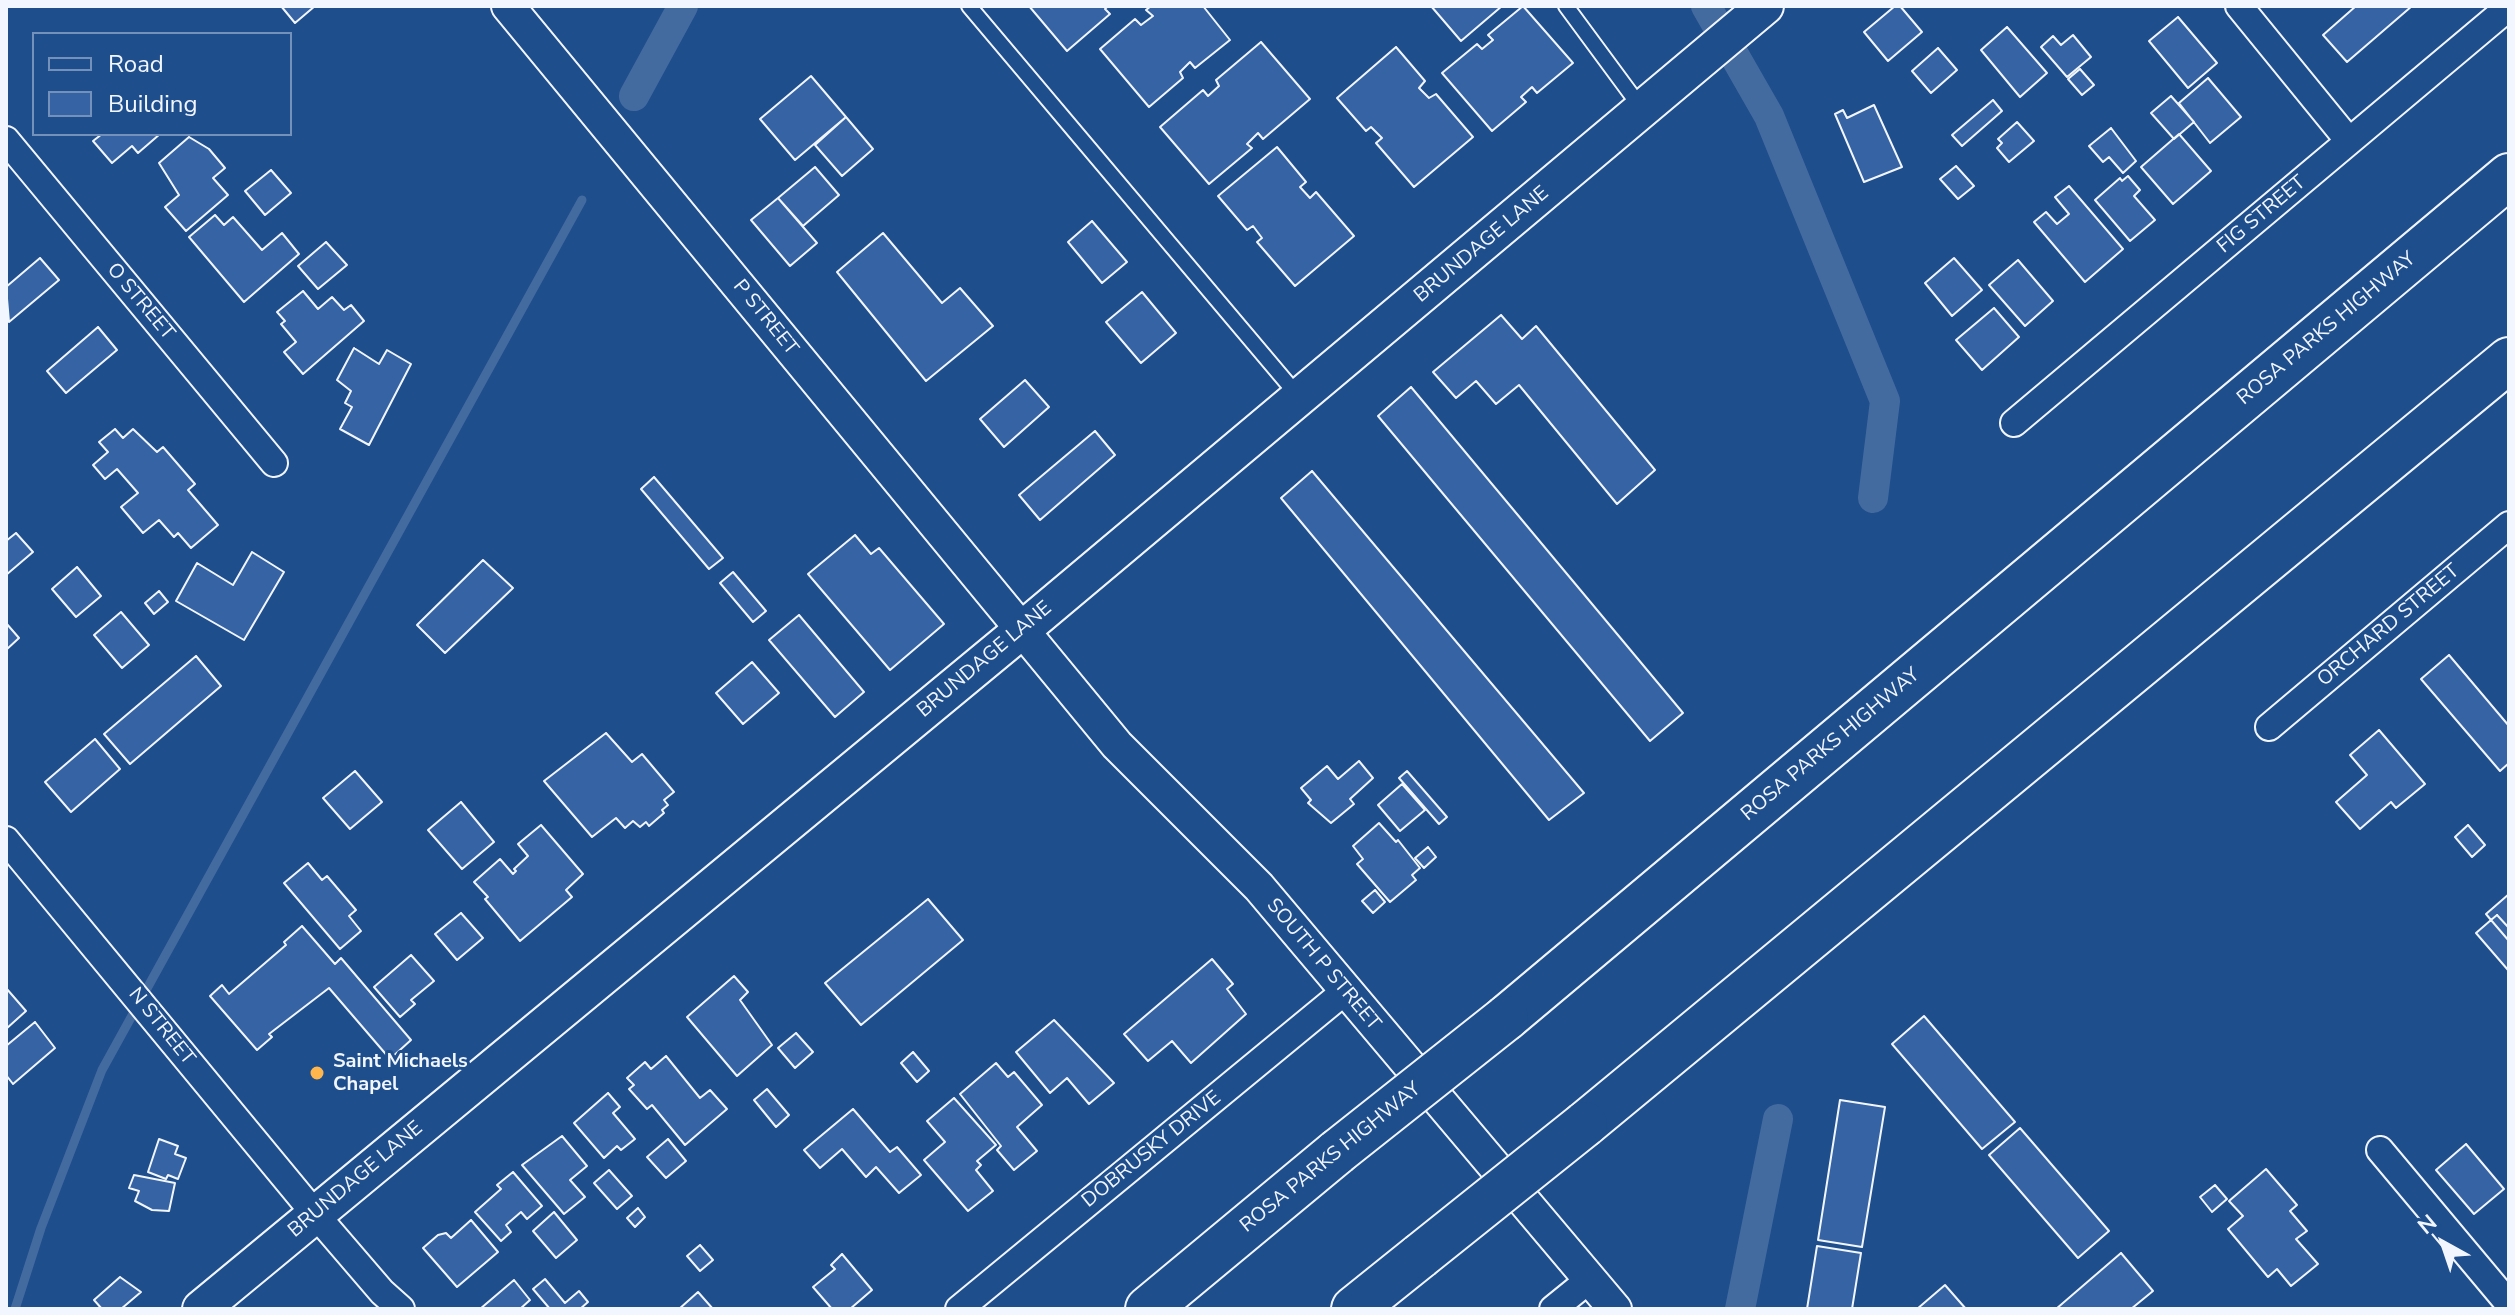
<!DOCTYPE html>
<style>
body{margin:0}
#map{position:relative;width:2515px;height:1315px;overflow:hidden;background:#1f4e8c;font-family:"Nunito Sans",sans-serif}
canvas{display:block}
.frame{position:absolute;inset:0;border:8px solid #f2f6ff;pointer-events:none}
.legend{position:absolute;left:32px;top:32px;width:260px;height:104px;box-sizing:border-box;background:#1f4e8c;border:2px solid #7391ba;margin:0;padding:10px 14px;list-style:none;font-size:24px;color:#f2f6ff}
.legend li{display:flex;align-items:center;gap:16px;height:40px}
.legend b{width:40px;border:2px solid #7391ba}
.north{position:absolute;left:2403px;top:1203px;width:80px;height:80px;-webkit-text-stroke:6px #1f4e8c;paint-order:stroke;rotate:320deg;font-size:22px;font-weight:700;line-height:32px;text-align:center;color:#f2f6ff}
.north::after{content:'';display:block;margin:auto;width:28px;height:36px;background:#f2f6ff;clip-path:polygon(50% 0,100% 100%,50% 72%,0 100%)}
</style>
<div id="map">
<canvas width="2515" height="1315"></canvas>
<div class="frame"></div>
<ul class="legend">
<li><b style="height:10px;background:#1f4e8c"></b>Road</li>
<li><b style="height:22px;background:#3563a3"></b>Building</li>
</ul>
<div class="north">N</div>
</div>
<script>
const context = document.querySelector('canvas').getContext('2d');
context.lineJoin = 'round';
function poly(rows) {
  const path = new Path2D();
  for (const r of rows) {
    path.moveTo(r[0], r[1]);
    for (let i = 2; i < r.length; i += 2) path.lineTo(r[i], r[i + 1]);
  }
  return path;
}
function strokePath(path, color, width, dash) {
  context.strokeStyle = color;
  context.lineWidth = width;
  context.lineCap = dash ? 'butt' : 'round';
  context.setLineDash(dash || []);
  context.stroke(path);
}
function paint(path, color) {
  context.fillStyle = color;
  context.fill(path, 'evenodd');
}
function drawText(font, color, halo, rows, align = 'center') {
  context.font = font + ' "Nunito Sans",sans-serif';
  context.lineWidth = 6;
  context.setLineDash([]);
  context.textBaseline = 'middle';
  context.strokeStyle = halo;
  context.fillStyle = color;
  for (const [text, x, y, turn = 0] of rows) {
    context.save();
    context.translate(x, y);
    context.rotate((+turn || 0) * Math.PI / 180);
    context.textAlign = isNaN(turn) ? turn : align;
    if (halo) context.strokeText(text, 0, 0);
    context.fillText(text, 0, 0);
    context.restore();
  }
}
strokePath(poly([
 [15,1309,41,1228,102,1070,582,200]
]), '#446ba0', 9);
strokePath(poly([
 [1706,6,1769,116,1885,401,1873,498],
 [634,96,683,6],
 [1740,1309,1778,1119]
]), '#446ba0', 30);
const building = poly([
 [281,6,315,6,295,23,281,6],
 [1029,6,1108,6,1105,9,1110,14,1067,51,1029,6],
 [1151,6,1203,6,1230,40,1195,68,1190,62,1180,72,1183,78,1149,107,1100,49,1135,19,1141,25,1153,16,1146,10,1151,6],
 [1431,6,1502,6,1461,41,1431,6],
 [1523,6,1573,63,1537,93,1532,87,1521,97,1526,102,1492,131,1442,73,1477,44,1482,49,1493,40,1488,35,1523,6],
 [1895,6,1900,6,1922,32,1888,61,1864,32,1895,6],
 [2356,6,2412,6,2347,62,2323,35,2356,6],
 [2178,17,2217,63,2188,88,2149,41,2178,17],
 [2007,27,2047,73,2020,97,1981,50,2007,27],
 [2073,35,2091,57,2067,77,2041,47,2053,36,2061,45,2073,35],
 [1261,42,1310,99,1263,139,1258,133,1247,144,1252,148,1209,184,1160,127,1203,90,1208,96,1219,86,1216,80,1261,42],
 [1396,47,1425,81,1419,88,1429,98,1436,94,1473,137,1414,187,1376,143,1382,138,1371,127,1366,131,1337,98,1396,47],
 [1938,48,1957,70,1931,93,1912,71,1938,48],
 [2080,69,2094,85,2082,95,2068,79,2080,69],
 [811,76,846,117,795,160,760,119,811,76],
 [2208,78,2241,117,2210,143,2179,103,2208,78],
 [2171,96,2194,122,2174,139,2151,113,2171,96],
 [1993,100,2002,111,1962,146,1952,135,1993,100],
 [1874,105,1902,167,1864,182,1835,114,1843,110,1847,118,1874,105],
 [846,117,873,149,842,176,815,145,846,117],
 [2017,122,2034,141,2009,162,1997,148,2002,143,1998,139,2017,122],
 [2111,128,2136,161,2123,173,2109,157,2103,162,2089,146,2111,128],
 [102,134,160,134,138,153,132,146,112,163,93,141,102,134],
 [2179,134,2211,171,2173,204,2141,167,2179,134],
 [189,137,209,149,225,168,213,178,228,195,186,231,165,207,179,195,159,163,189,137],
 [1277,147,1306,182,1300,187,1310,198,1316,192,1354,236,1295,286,1257,242,1262,238,1253,226,1247,230,1218,196,1277,147],
 [1956,166,1974,186,1958,199,1940,179,1956,166],
 [815,167,839,195,803,226,778,198,815,167],
 [271,170,291,193,265,215,245,191,271,170],
 [2128,176,2140,190,2134,196,2155,220,2130,241,2095,200,2120,178,2122,181,2128,176],
 [2069,186,2123,249,2085,282,2034,222,2046,212,2057,224,2069,214,2055,197,2069,186],
 [778,198,817,243,790,266,751,220,778,198],
 [215,215,224,225,233,217,262,250,282,233,299,254,244,302,189,237,215,215],
 [1092,221,1127,262,1102,283,1068,242,1092,221],
 [883,233,942,303,960,288,993,326,926,381,837,272,883,233],
 [326,242,347,265,318,289,298,266,326,242],
 [40,258,59,280,9,322,6,287,40,258],
 [1954,258,1982,290,1952,316,1925,283,1954,258],
 [2018,260,2053,301,2025,326,1989,285,2018,260],
 [303,291,318,309,332,297,344,310,351,305,364,321,303,374,284,352,296,342,281,324,285,321,277,312,303,291],
 [1142,292,1176,333,1141,363,1106,322,1142,292],
 [1994,308,2019,337,1982,370,1956,340,1994,308],
 [1501,315,1522,339,1536,326,1655,470,1617,504,1519,385,1496,404,1476,381,1456,398,1433,372,1501,315],
 [98,327,117,350,66,393,47,371,98,327],
 [354,348,379,364,387,350,411,364,369,445,340,429,352,407,345,403,351,391,337,380,354,348],
 [1025,380,1049,407,1004,447,980,419,1025,380],
 [1411,387,1683,713,1650,741,1378,416,1411,387],
 [115,429,123,438,133,429,157,452,163,447,195,484,188,490,218,525,191,548,178,533,174,537,159,520,143,533,121,507,138,493,117,469,105,479,93,465,108,452,99,442,115,429],
 [1095,431,1115,455,1040,520,1019,495,1095,431],
 [1312,471,1584,793,1549,820,1281,498,1312,471],
 [654,477,723,558,709,569,641,489,654,477],
 [16,533,33,552,6,575,6,541,16,533],
 [855,535,871,554,879,548,944,624,890,670,808,574,855,535],
 [252,552,284,572,244,640,176,601,197,563,233,585,252,552],
 [483,560,513,588,445,653,417,625,483,560],
 [77,567,101,596,76,617,52,589,77,567],
 [733,572,766,611,753,622,720,583,733,572],
 [159,591,168,602,154,614,145,603,159,591],
 [121,612,149,645,122,668,94,635,121,612],
 [799,615,864,692,835,717,769,640,799,615],
 [6,623,19,638,6,650,6,623],
 [2449,655,2509,726,2509,763,2500,771,2421,679,2449,655],
 [196,656,221,686,130,764,104,734,196,656],
 [752,662,779,693,743,724,716,693,752,662],
 [2379,730,2425,784,2396,808,2391,802,2360,829,2336,802,2367,775,2350,755,2379,730],
 [606,733,632,762,642,754,674,792,664,800,668,805,662,810,664,813,649,826,646,822,640,827,633,821,625,828,616,818,592,837,544,781,606,733],
 [95,739,120,769,71,812,45,782,95,739],
 [1359,761,1373,778,1350,799,1354,804,1331,823,1308,803,1311,800,1301,788,1327,766,1338,779,1359,761],
 [355,771,382,802,350,829,323,798,355,771],
 [1407,771,1447,817,1439,824,1399,778,1407,771],
 [1402,784,1425,810,1400,831,1378,805,1402,784],
 [461,802,494,842,462,869,428,830,461,802],
 [1379,823,1396,842,1398,840,1420,868,1412,875,1416,880,1390,902,1357,864,1363,859,1353,846,1379,823],
 [541,825,583,874,566,890,572,897,520,941,485,899,488,897,474,882,500,859,513,874,516,871,514,869,528,856,518,844,541,825],
 [2468,825,2485,845,2472,857,2455,837,2468,825],
 [1428,847,1436,857,1424,868,1415,858,1428,847],
 [308,863,322,880,327,876,356,910,349,916,361,931,340,949,284,883,308,863],
 [1375,890,1385,902,1373,913,1362,901,1375,890],
 [2509,894,2509,928,2497,915,2491,920,2486,914,2509,894],
 [928,899,963,940,861,1025,825,983,928,899],
 [461,913,483,938,457,960,435,934,461,913],
 [2497,915,2509,928,2509,941,2491,920,2497,915],
 [2491,920,2509,941,2508,970,2476,933,2491,920],
 [302,926,335,964,341,958,411,1040,390,1059,329,988,269,1034,272,1037,257,1050,210,996,222,985,229,994,286,945,284,942,302,926],
 [411,955,434,981,411,1000,415,1004,400,1017,374,987,411,955],
 [1212,959,1233,984,1227,989,1246,1014,1191,1063,1172,1041,1148,1061,1124,1034,1212,959],
 [734,976,748,992,740,1000,772,1045,737,1076,687,1017,734,976],
 [6,988,26,1011,6,1029,6,988],
 [1924,1016,2015,1122,1982,1149,1892,1044,1924,1016],
 [1054,1020,1114,1083,1089,1104,1067,1078,1050,1093,1016,1052,1054,1020],
 [35,1022,55,1048,13,1084,6,1075,6,1046,35,1022],
 [796,1033,813,1052,795,1068,778,1048,796,1033],
 [913,1052,929,1071,917,1082,901,1063,913,1052],
 [666,1056,700,1098,710,1090,727,1109,685,1145,652,1105,647,1109,629,1089,634,1085,627,1078,645,1062,651,1069,666,1056],
 [996,1063,1008,1077,1014,1072,1042,1105,1017,1127,1037,1151,1014,1170,997,1150,1001,1146,960,1094,996,1063],
 [767,1089,789,1115,776,1127,754,1100,767,1089],
 [608,1093,620,1107,613,1113,635,1139,621,1150,617,1146,604,1158,574,1123,608,1093],
 [954,1098,996,1145,977,1161,981,1165,976,1170,993,1191,968,1211,924,1160,945,1142,927,1121,954,1098],
 [1840,1100,1885,1107,1862,1247,1818,1240,1840,1100],
 [853,1109,890,1152,897,1147,921,1175,899,1193,876,1167,866,1177,842,1149,820,1168,804,1150,853,1109],
 [2020,1128,2109,1231,2078,1258,1989,1155,2020,1128],
 [562,1136,587,1166,570,1180,585,1197,564,1214,522,1165,562,1136],
 [159,1139,178,1146,175,1154,186,1158,178,1179,168,1175,166,1179,148,1172,159,1139],
 [668,1139,686,1161,666,1178,647,1157,668,1139],
 [2466,1144,2504,1189,2474,1214,2436,1170,2466,1144],
 [2266,1169,2297,1205,2290,1211,2307,1231,2296,1239,2318,1264,2291,1286,2277,1269,2268,1277,2228,1229,2243,1216,2229,1201,2266,1169],
 [609,1170,632,1196,617,1209,594,1183,609,1170],
 [513,1172,542,1206,527,1219,521,1212,506,1225,511,1232,501,1241,475,1212,501,1189,497,1185,513,1172],
 [134,1175,175,1183,169,1211,152,1210,135,1201,139,1191,129,1188,134,1175],
 [2215,1185,2227,1199,2212,1212,2200,1197,2215,1185],
 [638,1208,645,1217,635,1227,627,1218,638,1208],
 [554,1212,577,1240,556,1258,533,1231,554,1212],
 [471,1220,498,1252,457,1287,423,1248,438,1235,446,1233,451,1238,471,1220],
 [700,1245,713,1260,700,1271,687,1256,700,1245],
 [1817,1246,1861,1253,1852,1309,1807,1309,1817,1246],
 [2121,1253,2153,1291,2131,1309,2056,1309,2121,1253],
 [842,1254,872,1290,850,1309,832,1309,813,1287,835,1269,831,1265,842,1254],
 [120,1277,141,1292,121,1309,102,1309,94,1300,120,1277],
 [545,1279,565,1303,579,1291,588,1302,580,1309,550,1309,533,1289,545,1279],
 [514,1280,530,1300,520,1309,480,1309,514,1280],
 [1945,1285,1966,1309,1917,1309,1945,1285],
 [698,1292,713,1309,679,1309,698,1292]
]);
paint(building, '#3563a3');
strokePath(building, '#f2f6ff', 2);
const service = poly([
 [969,6,1299,397],
 [1566,6,1642,109]
]);
const minor = poly([
 [2239,6,2349,141],
 [6,140,274,463],
 [2014,423,2509,7],
 [2269,727,2509,525],
 [6,840,315,1214,382,1292,401,1309],
 [2380,1150,2509,1304],
 [959,1309,1344,992],
 [1553,1309,1590,1279]
]);
const tertiary = poly([
 [508,6,1117,745,1259,887,1615,1309]
]);
const secondary = poly([
 [201,1309,1022,630,1765,6]
]);
const motorway = poly([
 [1506,1018,2509,176],
 [1585,1124,2509,360],
 [1148,1309,1337,1152],
 [1354,1309,1420,1256]
]);
strokePath(service, '#f2f6ff', 18);
strokePath(minor, '#f2f6ff', 30);
strokePath(tertiary, '#f2f6ff', 36);
strokePath(secondary, '#f2f6ff', 40);
strokePath(motorway, '#f2f6ff', 48);
strokePath(service, '#1f4e8c', 14);
strokePath(minor, '#1f4e8c', 26);
strokePath(tertiary, '#1f4e8c', 32);
strokePath(secondary, '#1f4e8c', 36);
strokePath(motorway, '#1f4e8c', 44);
const motorwayBridge = poly([
 [1337,1152,1506,1018],
 [1420,1256,1585,1124]
]);
strokePath(motorwayBridge, '#f2f6ff', 48, []);
strokePath(motorwayBridge, '#1f4e8c', 44);
for (const [x, y, r, color] of [
 [317,1073,8,"#ffb74d"]
]) {
  const dot = new Path2D();
  dot.arc(x, y, r, 0, 2 * Math.PI);
  context.fillStyle = color;
  context.fill(dot);
  strokePath(dot, '#1f4e8c', 3);
}
drawText('20px', '#f2f6ff', '#1f4e8c', [
 ["FIG STREET",2262,215,-40],
 ["BRUNDAGE LANE",1482,245,-40],
 ["O STREET",140,302,50],
 ["P STREET",765,318,51],
 ["ROSA PARKS HIGHWAY",2327,329,-40],
 ["ORCHARD STREET",2389,626,-40],
 ["BRUNDAGE LANE",985,660,-40],
 ["ROSA PARKS HIGHWAY",1831,745,-40],
 ["SOUTH P STREET",1323,965,50],
 ["N STREET",161,1027,51],
 ["DOBRUSKY DRIVE",1152,1150,-39],
 ["ROSA PARKS HIGHWAY",1331,1158,-39],
 ["BRUNDAGE LANE",356,1180,-40]
]);
drawText('bold 20px', '#f2f6ff', '#1f4e8c', [
 ["Saint Michaels",333,1062],
 ["Chapel",333,1085]
], 'left');
</script>
